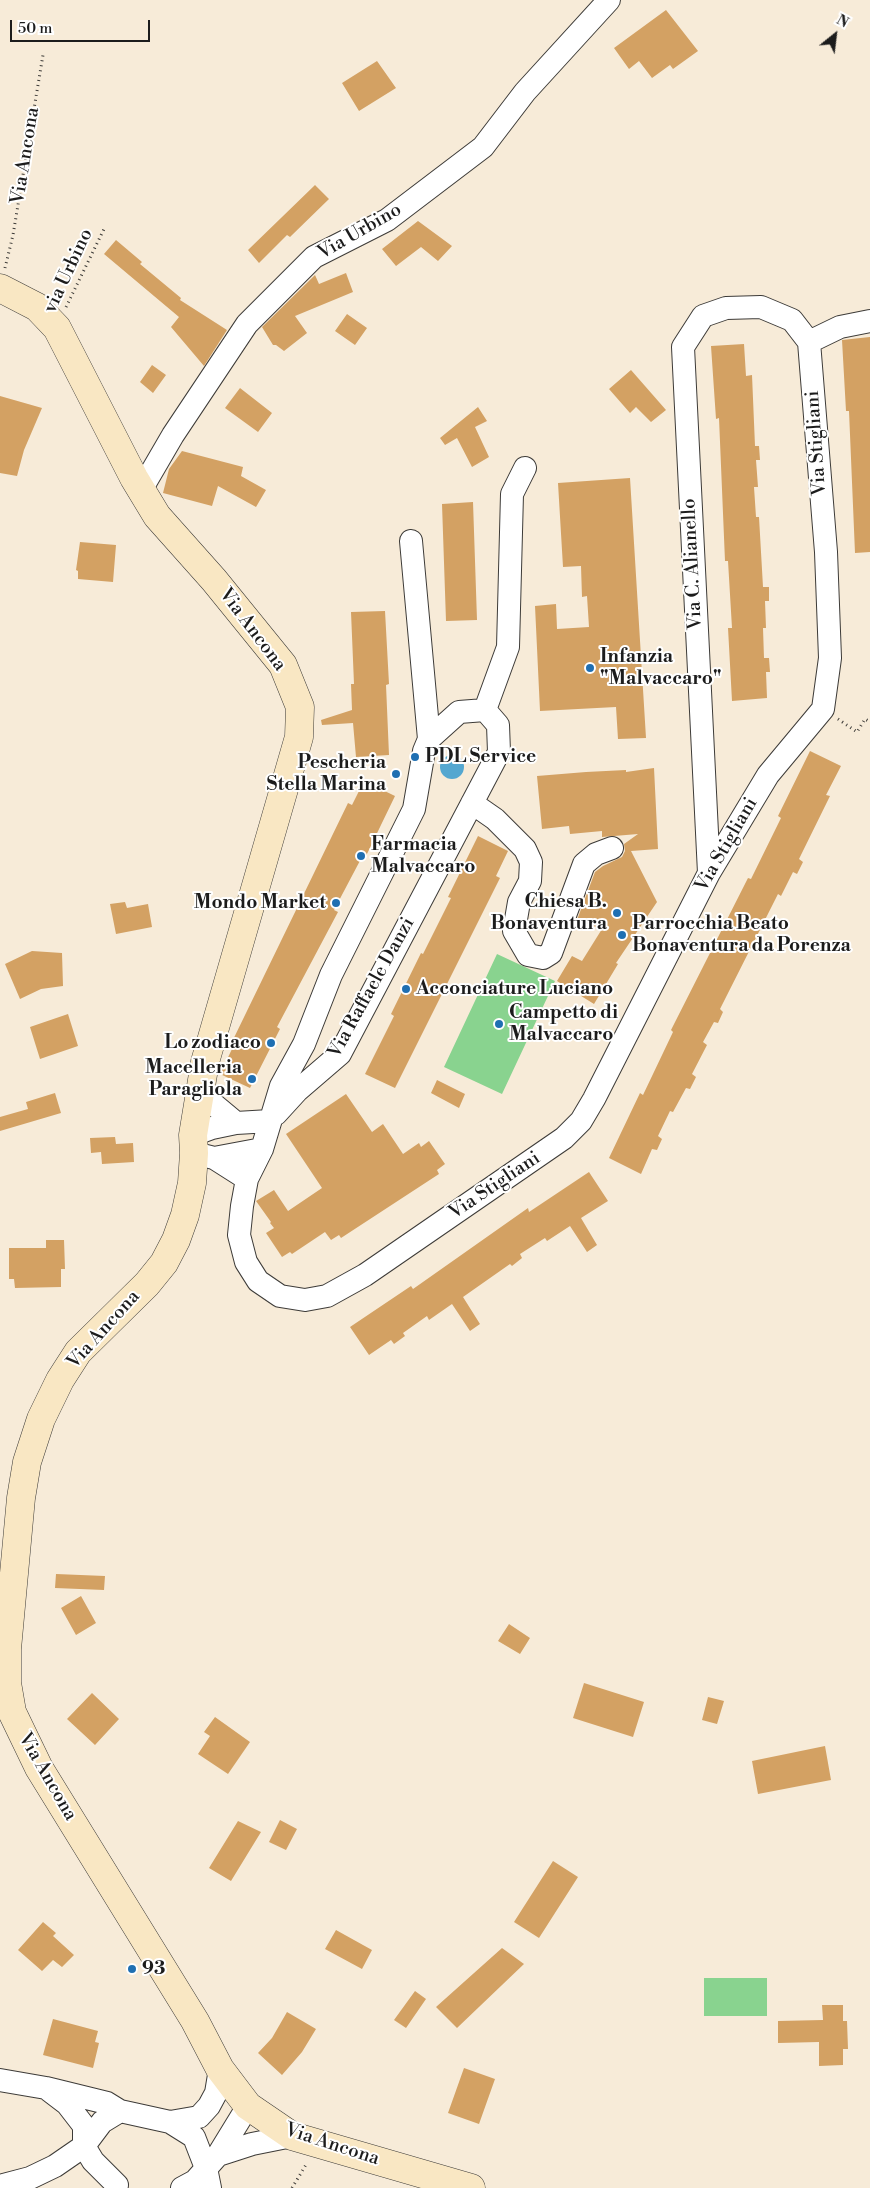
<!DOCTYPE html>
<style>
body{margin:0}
#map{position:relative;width:870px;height:2188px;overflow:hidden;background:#f7ebd8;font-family:"Libre Bodoni",serif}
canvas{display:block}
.north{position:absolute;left:810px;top:10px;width:50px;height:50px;-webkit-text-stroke:4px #fff;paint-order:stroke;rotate:29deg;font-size:14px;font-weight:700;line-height:20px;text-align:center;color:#1c1c1c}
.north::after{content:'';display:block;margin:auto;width:18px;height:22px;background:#1c1c1c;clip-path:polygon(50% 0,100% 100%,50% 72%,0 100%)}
.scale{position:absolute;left:10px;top:20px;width:140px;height:22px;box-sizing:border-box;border:2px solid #1c1c1c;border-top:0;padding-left:6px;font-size:15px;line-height:18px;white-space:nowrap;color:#1c1c1c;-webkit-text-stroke:4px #fff;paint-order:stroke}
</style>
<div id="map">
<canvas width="870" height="2188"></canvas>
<div class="north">N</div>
<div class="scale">50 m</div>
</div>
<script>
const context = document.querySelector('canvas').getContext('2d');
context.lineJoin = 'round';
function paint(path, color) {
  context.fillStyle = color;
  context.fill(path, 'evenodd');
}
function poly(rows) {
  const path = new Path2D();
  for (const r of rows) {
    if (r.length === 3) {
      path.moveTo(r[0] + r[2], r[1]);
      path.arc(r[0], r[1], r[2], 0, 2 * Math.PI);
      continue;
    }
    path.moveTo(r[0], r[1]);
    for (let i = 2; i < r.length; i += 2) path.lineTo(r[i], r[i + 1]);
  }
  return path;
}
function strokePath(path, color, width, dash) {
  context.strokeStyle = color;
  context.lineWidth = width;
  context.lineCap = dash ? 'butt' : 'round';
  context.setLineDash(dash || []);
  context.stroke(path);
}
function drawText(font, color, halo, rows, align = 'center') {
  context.font = font + ' "Libre Bodoni",serif';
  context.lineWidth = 4;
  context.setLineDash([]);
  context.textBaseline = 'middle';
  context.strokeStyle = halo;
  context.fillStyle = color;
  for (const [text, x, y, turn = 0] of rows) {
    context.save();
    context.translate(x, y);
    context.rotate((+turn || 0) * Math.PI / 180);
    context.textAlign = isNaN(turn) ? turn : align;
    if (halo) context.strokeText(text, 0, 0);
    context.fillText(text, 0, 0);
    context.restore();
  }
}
paint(poly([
 [497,954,555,981,502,1094,444,1067],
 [704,1978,767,1978,767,2016,704,2016]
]), '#89d38f');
paint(poly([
 [452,767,12]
]), '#54a7d0');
paint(poly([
 [666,10,698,51,673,69,670,65,652,78,639,61,629,69,614,48],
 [377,61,396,88,359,111,342,83],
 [315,185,329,199,290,237,287,235,259,263,248,250],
 [418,221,452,246,438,261,421,247,396,266,382,249],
 [116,240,142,262,140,264,181,298,180,300,227,330,204,366,171,327,179,317,104,254],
 [346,273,353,292,295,316,307,333,284,351,276,345,273,345,262,327,315,275,319,284],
 [347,314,367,328,355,345,335,331],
 [870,337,870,552,855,553,849,411,846,411,842,340],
 [744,344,746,376,752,375,755,446,759,446,760,460,756,460,758,487,754,487,756,517,759,517,763,587,769,587,769,601,765,601,766,628,763,628,764,658,769,658,770,672,766,672,767,698,732,701,728,628,732,628,728,561,725,561,719,418,716,419,711,346],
 [152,365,166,375,153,393,140,382],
 [631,370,666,410,651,422,636,407,630,413,609,389],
 [240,388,272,413,258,432,225,408],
 [0,396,42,408,24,450,17,476,0,473],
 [478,407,487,421,475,427,489,457,472,467,457,438,445,445,440,438],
 [182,451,243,467,241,476,266,490,256,507,218,486,212,506,163,493,169,469],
 [630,478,646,738,618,739,616,707,540,711,535,606,556,604,557,629,589,627,587,596,582,597,581,566,563,567,558,483],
 [473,502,477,620,446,621,442,504],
 [80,542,116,545,113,582,78,579,78,571,76,570],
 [385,611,389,684,386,685,389,755,356,757,353,723,322,725,321,720,352,710,351,684,354,684,351,612],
 [810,751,841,766,826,795,830,796,799,859,803,862,797,874,793,872,781,896,778,894,720,1009,723,1012,718,1023,714,1022,703,1042,707,1045,692,1074,696,1077,690,1089,686,1088,673,1112,670,1111,658,1136,662,1139,657,1150,652,1149,641,1174,609,1158,640,1093,643,1095,673,1032,671,1030,748,878,751,879,781,818,778,816],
 [654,768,658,849,631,851,657,902,616,963,618,964,594,1004,557,981,572,956,582,961,602,929,577,920,595,872,603,866,622,857,625,851,624,844,638,834,602,837,602,831,570,834,569,826,542,829,537,776,586,772,626,770,626,772],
 [364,781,395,796,366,856,363,855,334,910,338,912,277,1027,280,1029,250,1088,220,1074,232,1049,229,1048,348,803,352,805],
 [478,836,508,851,496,876,500,878,395,1088,365,1074,394,1016,391,1014,421,953,423,954,451,898,448,897],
 [125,902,127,908,148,904,152,927,116,934,110,904],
 [32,951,62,953,63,986,41,989,20,999,5,964],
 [68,1014,78,1046,40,1059,30,1027],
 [437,1080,465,1094,459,1108,431,1093],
 [55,1093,61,1113,0,1131,0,1117,28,1109,26,1102],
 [346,1094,372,1132,383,1124,403,1154,419,1143,421,1147,429,1141,445,1164,437,1170,439,1174,341,1238,339,1235,331,1240,325,1232,292,1254,290,1252,282,1257,266,1233,274,1228,270,1223,271,1222,256,1201,274,1190,288,1211,322,1188,286,1134],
 [115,1137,116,1144,133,1143,134,1162,102,1164,101,1152,91,1153,90,1138],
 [589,1172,608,1201,581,1218,597,1245,587,1252,570,1226,547,1241,545,1238,520,1254,522,1258,512,1266,510,1264,463,1297,480,1324,470,1331,452,1304,429,1320,427,1316,403,1333,405,1336,394,1344,391,1340,369,1355,350,1327,411,1286,413,1289,528,1208,529,1212],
 [46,1240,64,1240,65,1269,61,1269,61,1287,15,1288,14,1279,9,1279,9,1248,46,1248],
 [56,1574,105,1576,104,1590,55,1588],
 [81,1596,96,1623,76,1635,61,1608],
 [509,1624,530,1638,520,1654,498,1641],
 [584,1683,644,1702,633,1737,573,1718],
 [92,1693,119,1719,95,1745,67,1719],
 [708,1697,724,1701,717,1724,702,1720],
 [215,1717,250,1742,228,1774,198,1754,210,1736,204,1732],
 [825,1746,831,1780,758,1794,752,1761],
 [280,1820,297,1829,286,1850,269,1842],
 [238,1821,261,1832,231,1881,209,1868],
 [553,1861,578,1877,539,1938,514,1922],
 [43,1922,56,1933,53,1936,74,1955,62,1967,53,1960,42,1971,18,1950],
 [336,1930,372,1950,362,1969,325,1949],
 [502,1948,524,1964,457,2028,436,2007],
 [415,1991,426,1999,406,2028,394,2020],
 [822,2005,843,2005,843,2021,847,2021,848,2049,843,2049,843,2065,819,2066,819,2042,778,2043,778,2021,823,2020],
 [287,2012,316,2029,302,2052,282,2075,258,2053,272,2038],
 [53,2019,98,2031,95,2042,99,2043,93,2068,43,2055],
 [464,2068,495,2079,479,2124,448,2113]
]), '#d3a163');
const street = poly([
 [809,342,840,327,870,321],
 [141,490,173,435,247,324,314,257,387,220,483,147,525,92,609,0],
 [411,541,429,739],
 [485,710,459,712,429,739,424,751,414,809,331,975,304,1044,281,1086,262,1149,247,1179,242,1206,239,1235,246,1262,258,1281,280,1296,305,1300,327,1296,365,1275,564,1138,581,1121,594,1099,709,873,768,775,823,709,830,658,826,552,809,342,792,320,761,307,726,308,703,316,683,347,709,873],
 [485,710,508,647,512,494,525,468],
 [472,803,495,819,525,849,531,862,530,881,519,902,514,931,528,955,543,958,551,953,584,864,596,854,612,848],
 [200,1093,236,1123],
 [276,1114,297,1091,340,1054,499,752,498,725,485,710],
 [193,1135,212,1128,236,1123,270,1121],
 [194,1153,214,1158,247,1179],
 [214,1158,262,1149],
 [0,2080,46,2088,107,2103,120,2111],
 [46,2088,67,2104,84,2126,84,2146,93,2161,117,2185],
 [170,2122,199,2117,209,2106,216,2093,220,2069],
 [218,2155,252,2144,292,2136],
 [0,2186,30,2178,55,2166,84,2146,102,2122,120,2111,170,2122,194,2137,206,2168,210,2188],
 [182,2188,195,2181,218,2155,248,2106]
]);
const secondary = poly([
 [0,288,37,307,57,328,134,478,157,516,214,580,283,665,300,707,299,737,205,1062,193,1135,194,1153,192,1183,185,1215,176,1240,164,1263,147,1284,78,1352,60,1380,41,1419,27,1462,21,1498,7,1649,7,1683,12,1712,39,1768,195,2021,220,2069,248,2106,292,2136,471,2188]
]);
strokePath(street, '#3d3b38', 24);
strokePath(secondary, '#3d3b38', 29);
strokePath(poly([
 [5,268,13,235,43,55],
 [66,307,105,227],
 [838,719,857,732,865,719,870,722],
 [292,2188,307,2163]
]), '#3d3b38', 3, [1, 4]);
strokePath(street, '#fff', 22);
strokePath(secondary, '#f9e7c3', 28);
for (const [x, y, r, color] of [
 [590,668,5,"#1f6fb2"],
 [415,757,5,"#1f6fb2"],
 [396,774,5,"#1f6fb2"],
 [361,856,5,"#1f6fb2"],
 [336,903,5,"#1f6fb2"],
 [617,913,5,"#1f6fb2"],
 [622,935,5,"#1f6fb2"],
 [406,989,5,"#1f6fb2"],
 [499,1024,5,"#1f6fb2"],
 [271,1043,5,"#1f6fb2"],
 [252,1079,5,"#1f6fb2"],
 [132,1969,5,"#1f6fb2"]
]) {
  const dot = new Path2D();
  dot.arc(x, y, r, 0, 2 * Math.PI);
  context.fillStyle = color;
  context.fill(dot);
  strokePath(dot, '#fff', 2);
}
drawText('19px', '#1c1c1c', '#fff', [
 ["Via Ancona",26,156,-81],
 ["Via Urbino",360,232,-30],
 ["via Urbino",69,271,-65],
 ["Via Stigliani",817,443,-94],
 ["Via C. Alianello",693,564,-93],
 ["Via Ancona",252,630,53],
 ["Via Stigliani",727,845,-60],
 ["Via Raffaele Danzi",372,988,-61],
 ["Via Stigliani",495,1186,-34],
 ["Via Ancona",104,1330,-48],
 ["Via Ancona",47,1777,60],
 ["Via Ancona",332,2145,18]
]);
drawText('bold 19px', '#1c1c1c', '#fff', [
 ["Infanzia",600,657],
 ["\"Malvaccaro\"",600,679],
 ["PDL Service",425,757],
 ["Pescheria",386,763,"right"],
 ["Stella Marina",386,785,"right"],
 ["Farmacia",371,845],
 ["Malvaccaro",371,867],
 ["Chiesa B.",607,902,"right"],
 ["Bonaventura",607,924,"right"],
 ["Mondo Market",326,903,"right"],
 ["Parrocchia Beato",632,924],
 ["Bonaventura da Porenza",632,946],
 ["Acconciature Luciano",416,989],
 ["Campetto di",509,1013],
 ["Malvaccaro",509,1035],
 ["Lo zodiaco",261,1043,"right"],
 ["Macelleria",242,1068,"right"],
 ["Paragliola",242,1090,"right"],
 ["93",142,1969]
], 'left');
</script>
